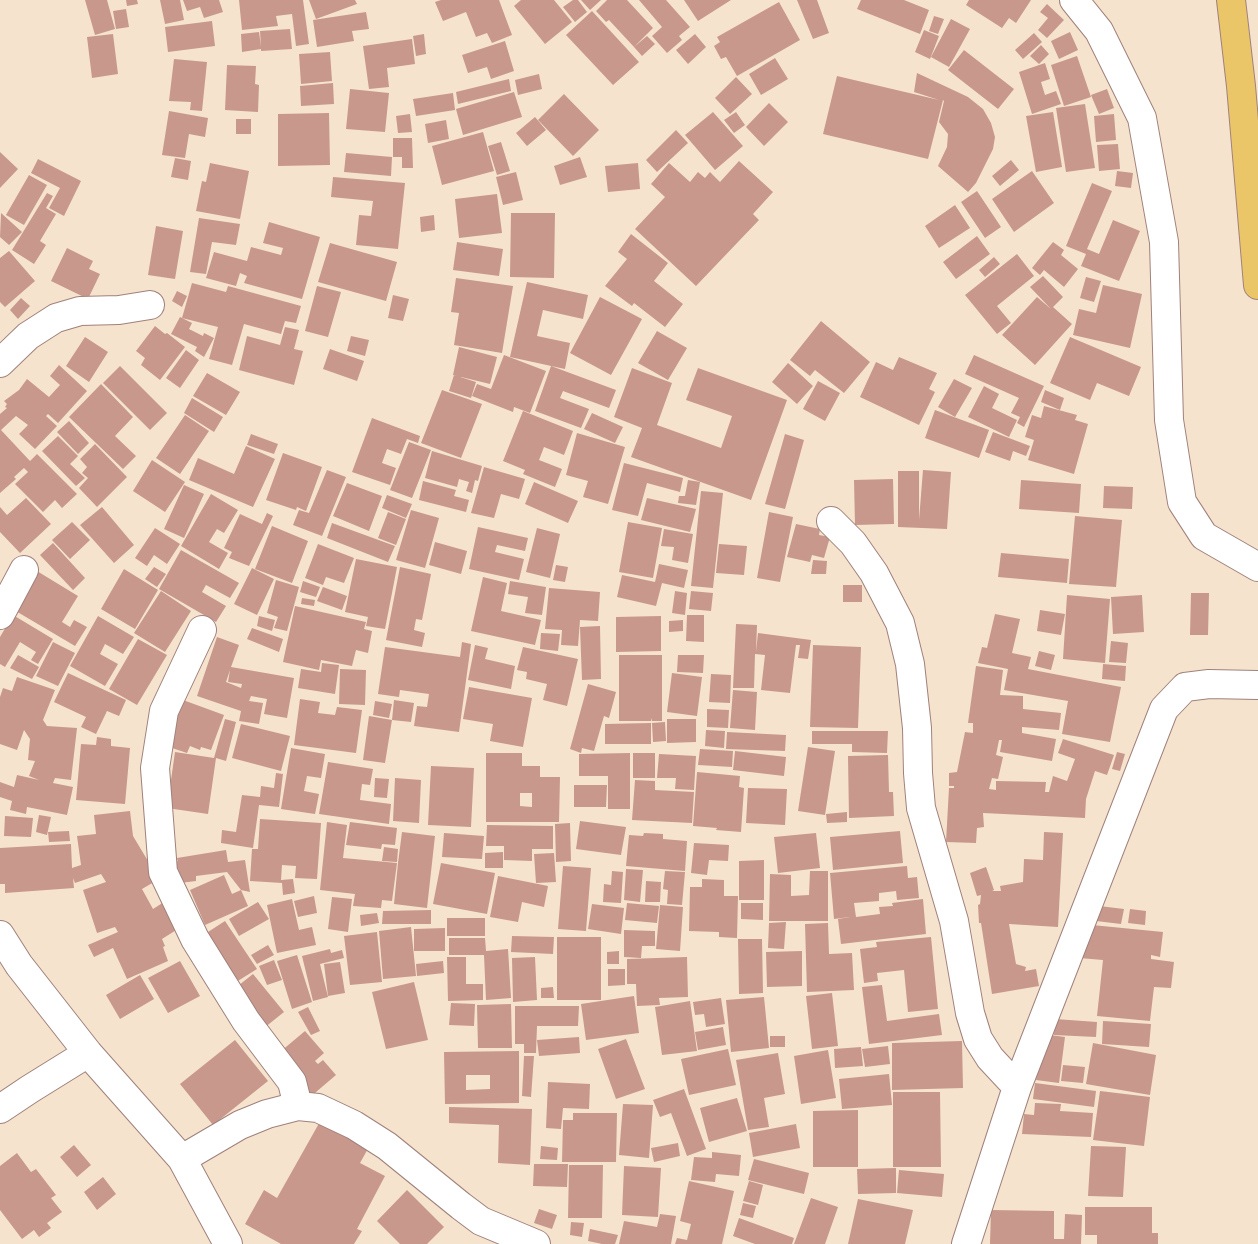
<!DOCTYPE html>
<style>
body{margin:0}
canvas{display:block;background:#f5e3cd}
</style>
<canvas width="1258" height="1244"></canvas>
<script>
const context = document.querySelector('canvas').getContext('2d');
context.lineJoin = 'round';
function paint(path, color) {
  context.fillStyle = color;
  context.fill(path, 'evenodd');
}
function poly(rows) {
  const path = new Path2D();
  for (const r of rows) {
    path.moveTo(r[0], r[1]);
    for (let i = 2; i < r.length; i += 2) path.lineTo(r[i], r[i + 1]);
  }
  return path;
}
function strokePath(path, color, width, dash) {
  context.strokeStyle = color;
  context.lineWidth = width;
  context.lineCap = dash ? 'butt' : 'round';
  context.setLineDash(dash || []);
  context.stroke(path);
}
paint(poly([
 [85,0,107,0,115,29,95,35],
 [126,0,137,0,138,4,127,6],
 [160,0,180,0,184,20,165,24],
 [183,0,219,0,223,12,204,18,200,7,187,11],
 [239,0,303,0,309,44,296,46,292,14,276,16,278,26,242,30],
 [309,0,355,0,357,4,316,19],
 [441,0,499,0,512,35,492,43,487,33,476,37,466,12,443,21,435,2],
 [521,0,554,0,572,22,545,44,514,6],
 [573,0,578,0,587,12,575,22,563,7],
 [581,0,601,0,590,10],
 [607,0,627,0,653,28,634,47,609,20,606,22,596,11],
 [639,0,666,0,690,27,679,36,682,40,667,53,652,36,662,27],
 [684,0,731,0,698,21],
 [797,0,817,0,829,33,813,39],
 [861,0,904,0,929,10,920,34,857,9],
 [969,0,1031,0,1016,23,1009,18,1002,28,966,5],
 [779,2,800,40,737,76,726,57,721,59,714,46,720,42,717,37],
 [1047,4,1064,20,1047,38,1038,30,1048,18,1040,12],
 [126,9,129,27,116,29,113,11],
 [592,11,639,62,613,85,566,35],
 [366,12,369,29,352,31,354,41,317,47,313,20],
 [934,16,944,19,938,34,929,31],
 [951,19,970,29,949,67,931,57],
 [212,21,215,46,168,52,165,27],
 [290,29,292,49,261,51,261,49,242,52,241,34,259,32,261,47,260,31],
 [924,30,939,36,930,59,915,52],
 [1070,32,1078,50,1059,59,1051,41],
 [1034,33,1042,42,1023,59,1015,50],
 [113,34,118,74,92,78,87,37],
 [424,34,426,54,416,56,413,36],
 [695,34,706,47,688,64,676,50],
 [647,36,655,44,642,56,634,47],
 [412,39,415,64,387,68,389,87,369,89,363,46],
 [505,41,514,71,491,79,487,67,468,73,462,55],
 [1041,45,1049,54,1039,64,1030,56],
 [964,50,1014,89,998,109,948,70],
 [330,52,332,81,301,84,299,54],
 [1077,56,1091,97,1064,106,1051,65],
 [775,58,788,79,761,95,749,74],
 [174,59,207,62,202,111,190,110,191,102,169,101],
 [1045,63,1050,79,1041,82,1045,95,1056,91,1061,104,1032,114,1019,72],
 [227,65,256,66,255,84,259,85,258,112,225,110],
 [917,73,968,97,983,109,991,123,995,137,993,149,976,183,968,192,938,166,947,147,948,134,939,122,944,101,943,100,928,159,823,134,837,76,939,100,914,92],
 [539,74,542,89,518,95,515,80],
 [736,77,752,94,730,114,715,98],
 [509,79,511,91,458,104,456,92],
 [333,83,334,104,301,106,300,86],
 [350,89,389,93,385,132,346,129],
 [1107,89,1114,108,1099,114,1091,95],
 [514,92,522,117,463,135,456,109],
 [453,93,455,110,416,116,413,99],
 [564,94,599,130,573,156,538,120],
 [769,103,788,122,764,146,746,127],
 [1085,104,1095,168,1066,172,1056,108],
 [169,111,208,118,205,137,189,134,185,158,162,155],
 [713,112,743,146,715,170,685,135],
 [736,112,745,125,734,133,724,120],
 [1053,112,1062,167,1036,172,1026,116],
 [329,113,330,165,278,166,278,114],
 [410,114,412,132,398,133,396,116],
 [1114,114,1116,140,1096,142,1094,116],
 [535,117,546,130,527,146,516,133],
 [236,119,251,119,251,134,236,134],
 [446,120,449,139,428,143,425,124],
 [676,130,688,143,657,172,646,160],
 [483,132,494,171,442,185,432,146],
 [393,138,412,138,413,168,402,168,402,157,393,157],
 [501,142,510,171,497,175,488,146],
 [1118,144,1120,169,1099,171,1097,145],
 [0,152,18,169,0,188],
 [346,153,392,157,391,176,344,172],
 [580,157,587,177,560,185,554,166],
 [175,158,191,161,188,180,171,177],
 [38,159,81,181,64,216,49,208,60,188,31,173],
 [1011,160,1019,170,1000,186,992,176],
 [739,161,773,192,753,214,759,220,696,286,635,229,665,197,651,184,669,163,690,182,698,172,705,178,710,172,720,182],
 [210,163,249,171,240,219,196,211,202,181,206,182],
 [638,163,640,189,608,192,605,166],
 [1032,171,1054,203,1014,232,992,199],
 [1117,171,1133,173,1131,188,1115,186],
 [516,172,523,200,503,205,496,177],
 [29,175,47,185,24,225,6,215],
 [333,177,405,183,398,249,356,245,359,215,371,216,373,201,331,197],
 [1092,183,1112,191,1087,249,1099,254,1113,220,1140,231,1119,281,1081,266,1086,254,1066,246],
 [977,191,1001,227,985,238,961,202],
 [47,193,53,196,46,208,56,214,40,241,46,245,34,264,12,250],
 [497,194,502,233,459,238,455,199],
 [955,205,970,228,939,248,925,226],
 [1,213,22,232,9,245,0,237],
 [511,213,555,213,554,278,510,277],
 [434,215,435,230,421,232,420,217],
 [199,218,240,224,236,245,212,242,206,274,190,272],
 [269,222,320,237,302,299,244,283,247,276,240,273,236,286,206,278,214,252,247,261,251,247,281,255,283,248,263,243],
 [156,226,183,231,175,279,148,275],
 [631,234,668,263,654,281,683,304,665,327,634,303,632,306,605,286,627,259,618,252],
 [977,236,990,254,956,279,943,262],
 [457,242,503,249,499,276,453,270],
 [1053,242,1064,250,1061,255,1078,269,1064,287,1044,270,1040,275,1032,268],
 [330,243,397,262,386,301,318,282],
 [67,248,93,261,89,269,100,274,88,299,51,281],
 [9,251,35,281,5,307,0,302,0,258],
 [1017,254,1034,276,997,306,1011,323,997,334,965,295],
 [994,257,1000,264,985,277,979,270],
 [1043,276,1063,297,1053,307,1072,324,1035,365,1002,335,1037,297,1051,309,1030,287],
 [1086,277,1101,281,1094,302,1080,298],
 [456,278,513,286,502,353,454,345,459,313,451,312],
 [527,282,588,295,583,319,543,310,537,336,570,343,565,369,510,357],
 [192,283,226,292,228,286,301,306,296,323,285,321,281,334,244,324,232,365,209,359,218,327,182,318],
 [1103,285,1142,294,1130,348,1073,335,1079,309,1096,313],
 [317,286,341,292,328,337,305,331],
 [177,291,187,296,182,307,172,301],
 [393,295,409,299,403,321,388,318],
 [600,297,642,319,611,375,570,353],
 [21,298,30,306,18,319,10,310],
 [180,317,192,323,189,329,203,336,204,333,214,338,204,357,195,351,197,347,171,334],
 [821,321,870,362,844,393,815,370,810,376,790,360],
 [155,326,165,334,167,333,185,347,160,380,141,365,145,358,136,351],
 [285,327,299,330,294,349,303,351,294,385,239,370,247,336,280,345],
 [657,331,687,348,668,380,638,363],
 [351,336,369,340,365,356,347,351],
 [85,337,108,352,89,382,66,366],
 [1070,337,1141,367,1129,396,1097,383,1090,400,1050,383],
 [459,347,497,357,490,384,453,375],
 [330,349,364,361,357,381,323,369],
 [186,350,199,360,180,388,166,378],
 [504,355,546,371,530,413,514,407,513,412,472,396,477,384,491,389],
 [974,355,1044,386,1024,427,1017,423,1020,417,1011,413,1019,398,965,374],
 [899,357,937,373,929,389,935,392,919,425,860,397,876,362,893,370],
 [788,363,813,386,797,404,772,382],
 [59,365,87,391,58,423,48,414,46,416,57,426,35,449,19,434,28,425,16,416,1,430,30,461,37,454,77,494,62,508,55,500,43,512,15,484,28,472,24,468,14,477,16,479,0,493,0,414,7,408,5,407,7,404,4,401,19,390,27,379,49,397,60,385,50,376],
 [120,366,167,413,150,430,103,383],
 [551,366,616,390,609,408,563,391,560,398,589,409,581,428,535,411],
 [632,368,672,383,657,425,721,448,732,416,686,400,698,368,787,400,751,500,631,457,642,428,614,417],
 [207,373,240,392,226,415,193,396],
 [454,375,476,382,471,398,449,391],
 [954,379,972,388,955,417,938,407],
 [818,381,840,393,825,421,803,409],
 [101,384,133,417,115,436,136,456,123,469,69,417],
 [984,386,999,394,992,408,1017,420,1009,437,968,417],
 [442,390,482,404,461,458,421,443],
 [1045,390,1064,398,1060,410,1041,402],
 [192,398,223,417,214,432,184,413],
 [1044,406,1077,415,1075,420,1088,424,1074,474,1028,460,1034,440,1025,437,1032,415,1041,418],
 [935,410,989,430,979,458,925,438],
 [523,411,573,431,564,455,544,447,539,460,562,469,555,487,523,474,525,470,503,461],
 [592,413,623,427,615,443,584,429],
 [185,415,209,431,180,474,156,458],
 [372,418,420,436,418,443,407,439,401,454,387,449,382,463,396,468,390,485,352,472],
 [69,421,89,443,78,454,57,432],
 [993,432,1030,446,1026,456,1013,451,1010,461,985,452],
 [577,433,625,447,608,504,583,497,588,481,566,475],
 [251,434,278,444,274,454,247,445],
 [785,434,804,440,785,509,765,504],
 [58,436,78,456,70,464,85,478,76,486,42,451],
 [409,442,431,450,412,498,390,490],
 [95,444,127,477,97,507,79,488,88,478,82,473,87,467,80,459],
 [246,446,275,459,253,507,189,480,198,458,234,474],
 [432,451,482,466,478,481,475,480,472,493,466,491,469,482,459,479,457,487,425,478],
 [283,453,322,467,306,511,297,507,296,510,266,500],
 [152,460,185,482,165,512,133,491],
 [624,463,683,478,680,492,647,483,638,516,612,510],
 [484,467,525,479,519,499,501,494,494,518,471,513],
 [327,470,346,477,322,536,293,525,299,510,309,513],
 [923,470,951,472,947,529,898,527,898,471,919,471,919,520],
 [893,479,894,524,855,525,854,480],
 [688,480,700,482,696,505,678,503,679,496,685,496],
 [1021,480,1081,484,1079,513,1019,509],
 [423,481,456,490,454,496,469,500,466,512,419,500],
 [534,482,578,501,568,523,525,504],
 [347,483,382,496,369,531,333,516],
 [184,485,204,494,184,538,164,529],
 [1104,486,1133,487,1132,509,1103,508],
 [701,491,723,493,713,588,691,586],
 [211,494,238,510,224,533,217,529,209,542,228,553,219,569,181,546],
 [387,495,412,504,406,518,382,508],
 [26,498,51,524,20,553,0,532,0,507,7,515],
 [647,498,696,509,690,532,641,520],
 [102,507,134,545,114,563,80,525],
 [411,510,439,518,425,568,396,560],
 [388,512,406,519,396,545,378,538],
 [769,512,793,517,780,582,757,578],
 [267,513,273,516,249,566,229,558,232,552,224,548,240,514,262,524],
 [1075,516,1122,520,1116,587,1069,584],
 [72,522,90,540,70,559,52,540],
 [628,522,662,528,653,578,619,572],
 [332,523,395,546,388,562,327,538],
 [796,524,820,529,819,535,830,537,824,558,812,555,810,562,787,557],
 [272,526,308,541,292,583,255,569],
 [478,527,528,538,525,551,497,545,495,552,524,559,519,580,469,569],
 [155,528,180,544,167,564,154,555,147,566,135,558],
 [537,528,560,534,550,578,526,572],
 [664,529,693,534,688,563,672,560,674,547,661,546],
 [435,542,467,551,461,574,429,565],
 [53,543,85,578,73,590,40,555],
 [318,544,354,558,344,583,326,577,323,585,305,578],
 [719,544,747,546,744,575,716,573],
 [181,550,239,583,230,598,206,585,202,592,226,606,216,622,159,589],
 [1001,553,1069,559,1067,583,998,577],
 [356,559,397,567,385,629,366,626,368,617,345,612],
 [813,560,827,561,826,574,811,574],
 [659,564,688,570,684,588,662,583,656,606,617,597,622,575,655,582],
 [556,565,568,567,565,582,553,580],
 [154,567,166,574,157,587,145,579],
 [400,567,431,574,422,620,416,619,414,630,425,633,422,647,386,640],
 [32,568,78,596,62,622,70,627,74,620,87,627,75,646,9,607],
 [252,568,274,579,257,615,234,604],
 [124,569,158,590,135,629,101,609],
 [483,577,507,583,501,611,541,620,535,645,471,631],
 [276,580,299,587,287,631,274,628,278,617,267,613],
 [303,581,320,587,316,597,300,592],
 [510,581,546,587,542,615,525,613,528,597,508,594],
 [843,585,862,585,862,602,843,602],
 [323,587,347,596,342,610,317,601],
 [549,588,600,592,598,621,580,620,578,646,561,645,562,630,545,629],
 [161,591,191,611,165,652,134,633],
 [675,591,687,593,685,615,672,613],
 [691,591,713,593,711,611,689,609],
 [1191,593,1209,593,1208,635,1190,635],
 [1067,595,1110,599,1105,663,1063,659],
 [1142,595,1144,632,1113,634,1111,597],
 [302,598,315,600,314,606,301,604],
 [295,606,366,622,364,629,372,631,368,653,356,650,352,666,321,660,319,670,283,662],
 [1040,610,1065,614,1061,635,1037,631],
 [995,614,1020,619,1012,653,1031,657,1028,669,1121,687,1110,742,1062,734,1068,701,1004,690,1008,669,978,663,982,647,987,648],
 [13,615,53,639,38,664,31,660,36,652,20,642,5,667,0,664,0,637],
 [687,615,704,615,704,642,686,641],
 [98,616,134,637,123,654,105,644,100,654,118,664,105,686,70,666],
 [259,616,275,620,272,631,257,626],
 [661,616,661,651,616,652,616,617],
 [683,620,683,631,669,632,669,621],
 [736,624,757,625,756,652,758,633,811,640,808,659,798,658,800,645,796,645,790,693,761,690,765,655,755,654,754,688,733,688],
 [600,626,601,679,582,680,580,627],
 [252,628,283,639,279,652,247,639],
 [541,633,560,634,558,651,540,649],
 [217,637,239,645,231,667,294,678,287,718,264,714,267,699,251,696,249,701,263,703,259,724,239,721,241,711,197,696],
 [230,670,228,682,242,684,241,688,226,682],
 [138,639,167,655,137,705,109,689],
 [1111,641,1128,643,1126,663,1109,662],
 [53,642,75,653,58,686,36,676],
 [462,642,471,644,459,732,414,726,417,706,427,707,429,694,400,690,399,697,378,694,385,647,460,657],
 [475,645,488,648,485,659,515,666,511,689,468,680],
 [813,645,861,647,858,728,810,727],
 [523,647,578,659,567,706,543,700,547,684,526,679,527,672,517,670],
 [1039,651,1055,655,1051,670,1035,666],
 [18,655,39,667,32,679,10,668],
 [619,655,662,655,662,721,652,721,652,718,651,721,619,721],
 [678,655,704,655,703,673,677,672],
 [322,663,339,665,335,694,298,688,301,669,321,672],
 [1103,664,1126,666,1125,681,1102,679],
 [976,666,1003,670,1000,695,1023,696,1023,709,1061,713,1059,730,1022,727,1022,733,1056,739,1052,761,1000,752,1002,740,999,740,996,755,1003,757,998,779,992,778,989,789,996,790,996,781,1046,782,1045,792,1049,792,1053,776,1067,781,1075,759,1058,753,1063,739,1114,755,1107,775,1095,771,1086,799,1085,818,983,813,984,827,977,828,976,843,946,842,949,788,954,788,954,786,949,786,949,773,957,772,965,732,973,733,973,723,968,723],
 [340,669,366,670,365,705,339,704],
 [68,673,126,700,119,716,107,711,96,734,81,727,86,717,54,702],
 [672,673,702,677,697,716,667,712],
 [711,674,731,675,730,703,709,702],
 [17,677,55,690,43,720,47,726,77,728,71,780,55,778,53,783,73,787,67,815,27,807,26,814,10,810,12,801,0,797,0,782,14,787,17,775,39,780,29,776,35,761,28,760,30,739,24,730,17,750,0,744,0,697,3,688,12,691],
 [588,684,616,692,609,718,604,716,594,751,582,748,581,753,570,749],
 [469,687,532,698,523,747,490,741,493,724,463,719],
 [733,690,757,692,755,730,730,728],
 [300,699,320,702,318,713,335,715,337,707,362,710,356,753,294,745],
 [183,700,224,715,211,750,201,747,200,750,190,746,187,753,166,746],
 [394,700,414,703,411,722,392,720,385,763,363,760,369,716,392,720],
 [375,701,392,704,389,718,373,715],
 [707,709,729,710,728,728,707,727],
 [225,719,236,722,226,761,216,758,208,814,167,808,175,752,214,758],
 [667,719,696,719,696,742,667,743],
 [665,722,666,741,653,742,652,723],
 [651,723,651,744,605,744,605,724],
 [241,724,290,736,281,771,232,758],
 [706,730,725,731,724,748,705,746],
 [812,731,888,731,887,753,852,752,852,744,812,744],
 [727,732,786,735,785,751,726,749],
 [97,737,111,739,111,746,130,748,125,804,76,800,81,744,96,745],
 [808,747,835,751,825,815,798,811],
 [291,748,325,754,321,778,307,776,304,791,319,794,315,814,281,809],
 [700,749,733,751,732,767,698,765],
 [735,751,786,757,784,776,733,770],
 [1117,752,1125,754,1120,771,1112,769],
 [486,753,522,753,522,766,540,766,540,777,560,777,559,822,486,822],
 [520,793,532,793,532,807,520,806],
 [630,753,630,809,608,809,608,776,579,776,579,754],
 [633,753,655,753,655,778,633,778],
 [659,754,696,756,694,790,675,789,676,778,657,778],
 [888,755,889,792,893,792,894,816,849,818,848,756],
 [328,762,373,769,370,785,362,784,360,800,391,804,389,824,319,814],
 [431,766,474,768,471,827,428,825],
 [697,772,740,776,739,787,744,788,741,832,716,830,717,828,693,826],
 [276,773,283,774,279,807,259,805,253,848,221,843,222,830,236,832,242,795,260,797,261,786,274,788],
 [375,778,389,779,387,798,374,797],
 [395,778,421,780,419,823,393,821],
 [635,780,655,781,655,790,694,792,692,823,632,820],
 [574,785,607,785,606,807,574,807],
 [748,788,787,789,785,825,746,823],
 [130,811,133,836,151,866,172,853,178,862,177,858,226,850,228,862,245,860,250,892,241,890,227,872,196,876,196,881,180,883,178,868,142,889,153,909,164,902,181,927,162,939,165,946,163,947,168,961,127,979,113,948,94,957,88,945,118,932,115,927,97,933,83,890,106,882,101,874,75,883,73,878,74,888,5,893,5,884,0,884,0,848,71,844,72,868,81,865,77,836,96,834,94,815],
 [847,812,847,822,827,823,826,814],
 [39,815,51,817,47,835,36,832],
 [5,816,33,818,31,837,4,836],
 [260,819,321,823,317,879,295,878,296,866,282,865,281,880,293,879,295,893,283,895,282,883,250,881,252,849,258,849],
 [580,821,626,827,621,855,576,849],
 [327,822,347,825,343,858,397,863,392,901,382,900,381,908,353,906,355,894,320,890],
 [350,822,397,828,395,845,382,844,381,849,346,845],
 [570,823,571,861,556,862,555,824],
 [487,825,553,826,553,849,532,849,532,861,504,860,504,846,486,846],
 [69,831,70,841,49,842,48,832],
 [900,831,903,863,833,870,830,837],
 [402,832,435,836,427,908,394,904,398,863,402,864,398,863],
 [1044,832,1063,833,1058,927,1009,924,1016,964,1026,967,1025,971,1036,969,1039,986,992,994,981,923,979,923,978,905,980,904,981,895,977,896,970,873,986,867,994,890,992,891,1001,891,1000,886,1023,882,1024,859,1043,860],
 [444,833,484,836,482,859,442,857],
 [644,833,663,834,663,839,687,841,685,871,626,866,629,835,643,836],
 [816,833,820,868,778,873,774,837],
 [694,843,729,845,728,861,709,860,707,875,691,873],
 [384,847,398,849,397,862,382,861],
 [503,852,503,868,485,868,485,853],
 [554,853,556,882,536,883,534,854],
 [764,860,764,900,739,900,739,861],
 [441,863,495,873,487,914,433,904],
 [563,866,591,868,586,931,558,929],
 [907,866,908,878,917,877,919,898,897,900,896,891,879,893,879,901,854,903,856,917,880,914,879,907,893,906,892,903,923,899,926,934,841,944,838,919,850,917,834,919,830,873],
 [626,869,643,870,640,902,624,900],
 [612,871,623,872,621,903,603,902,604,884,611,885],
 [665,871,685,872,682,905,667,904,668,890,663,889],
 [810,871,828,871,828,921,769,921,770,874,791,875,791,896,809,895],
 [224,875,232,894,241,890,248,906,205,925,190,890],
 [498,876,548,886,544,907,522,902,518,922,490,917],
 [702,879,724,880,724,896,738,896,737,938,719,937,719,932,689,931,690,887,702,887],
 [646,881,661,882,660,902,645,902],
 [314,896,317,913,298,917,294,901],
 [332,897,352,899,348,932,328,929],
 [292,899,299,930,312,927,316,945,277,953,267,905],
 [258,902,269,919,239,936,229,919],
 [627,903,659,906,657,923,625,920],
 [741,903,763,903,763,920,741,919],
 [592,904,624,908,621,934,588,929],
 [660,905,683,907,680,951,656,949],
 [1091,905,1124,909,1121,924,1088,920],
 [1130,909,1146,911,1145,925,1128,923],
 [431,910,431,924,382,924,383,911],
 [377,913,379,923,361,926,360,915],
 [447,918,485,918,485,936,447,936],
 [225,921,257,969,225,989,194,941],
 [786,922,784,949,768,948,769,923],
 [828,923,829,954,852,953,854,990,807,992,805,924],
 [1082,924,1163,932,1160,957,1151,955,1151,959,1174,962,1171,988,1154,987,1150,1021,1097,1016,1103,960,1079,958],
 [411,927,416,976,383,979,379,931],
 [445,928,445,951,414,951,414,929],
 [624,930,655,931,655,946,642,946,641,958,624,957],
 [377,932,382,982,350,985,344,936],
 [512,936,554,937,553,954,511,952],
 [557,937,601,937,601,1000,557,1000],
 [931,937,938,1009,908,1012,904,970,877,973,878,981,864,983,860,949,877,947,876,942],
 [449,938,485,938,486,951,508,949,511,998,486,1000,484,955,449,955],
 [738,939,762,939,763,993,739,994],
 [268,945,274,955,257,964,251,955],
 [330,949,331,953,342,950,344,958,320,964,328,997,313,1001,302,956],
 [619,951,619,964,607,964,607,952],
 [802,951,802,986,767,987,766,952],
 [297,955,312,1002,292,1009,277,961],
 [447,957,466,957,466,984,483,984,483,1000,448,1001],
 [535,957,537,1000,513,1002,512,958],
 [687,957,688,997,659,998,660,1005,637,1006,636,984,627,984,627,959],
 [274,960,282,980,267,985,259,966],
 [180,961,200,996,168,1013,148,978],
 [443,961,444,973,417,976,416,964],
 [340,962,345,993,328,996,324,964],
 [608,969,625,969,625,985,608,986],
 [253,974,284,1012,259,1032,229,993],
 [140,975,154,999,120,1019,106,995],
 [414,982,428,1040,386,1049,372,992],
 [882,985,887,1021,939,1014,942,1035,869,1044,862,987],
 [553,987,554,998,541,998,541,988],
 [832,993,838,1046,812,1049,806,996],
 [634,996,639,1033,586,1040,581,1004],
 [764,997,769,1048,731,1052,726,1000],
 [721,998,725,1024,706,1027,704,1014,695,1015,693,1002],
 [690,1001,697,1051,662,1055,655,1007],
 [451,1003,475,1004,474,1026,449,1025],
 [511,1004,512,1048,478,1048,477,1005],
 [515,1006,579,1006,578,1026,537,1026,536,1053,524,1053,524,1044,515,1044],
 [308,1007,320,1031,311,1035,298,1012],
 [1055,1019,1097,1022,1096,1037,1054,1035],
 [1103,1021,1151,1024,1149,1047,1102,1044],
 [723,1027,726,1045,698,1050,695,1032],
 [305,1031,324,1053,315,1061,318,1064,323,1060,336,1075,309,1098,274,1057],
 [1042,1034,1065,1037,1059,1083,1036,1080],
 [770,1036,785,1036,785,1047,770,1047],
 [579,1037,580,1053,539,1056,537,1040],
 [626,1039,645,1089,616,1099,598,1049],
 [235,1040,268,1081,213,1125,180,1084],
 [962,1041,963,1088,892,1090,892,1043],
 [1093,1043,1156,1055,1150,1095,1086,1084],
 [888,1046,890,1064,865,1067,862,1049],
 [861,1047,863,1066,835,1068,834,1049],
 [728,1049,736,1085,689,1095,681,1059],
 [828,1050,836,1098,801,1104,794,1056],
 [519,1051,519,1103,445,1104,444,1052],
 [466,1075,490,1075,490,1089,466,1090],
 [778,1053,785,1094,764,1098,769,1127,748,1130,736,1060],
 [524,1056,534,1056,531,1097,522,1096],
 [1063,1065,1085,1067,1083,1083,1061,1081],
 [889,1074,892,1105,842,1109,839,1079],
 [548,1082,590,1084,589,1109,563,1108,561,1129,546,1128],
 [1035,1083,1096,1091,1094,1107,1033,1099],
 [684,1089,706,1149,687,1156,671,1113,660,1117,653,1100],
 [1100,1091,1150,1097,1144,1146,1093,1140],
 [893,1092,940,1092,941,1167,893,1167],
 [737,1098,747,1131,709,1142,700,1108],
 [1035,1103,1061,1104,1060,1111,1093,1113,1091,1137,1022,1134,1024,1114,1034,1115],
 [623,1104,653,1105,649,1158,619,1155],
 [449,1107,532,1109,530,1165,498,1163,499,1125,449,1123],
 [858,1110,858,1167,813,1167,813,1111],
 [573,1113,617,1113,616,1162,562,1162,563,1120,573,1120],
 [322,1118,370,1145,360,1163,385,1176,357,1229,362,1231,354,1244,281,1244,245,1224,264,1190,277,1198],
 [796,1124,800,1148,753,1157,749,1133],
 [678,1143,680,1156,654,1162,651,1148],
 [74,1145,91,1165,77,1177,60,1157],
 [541,1146,558,1148,557,1160,540,1159],
 [1091,1146,1126,1147,1123,1197,1088,1196],
 [712,1152,741,1155,739,1176,716,1174,715,1182,691,1180,694,1157,712,1158],
 [17,1153,31,1172,36,1169,56,1195,51,1198,62,1212,47,1223,51,1228,39,1237,34,1230,22,1239,0,1210,0,1166],
 [754,1159,809,1173,804,1194,748,1180],
 [534,1164,568,1164,567,1187,533,1186],
 [569,1165,603,1165,602,1218,568,1218],
 [624,1166,661,1168,658,1217,622,1215],
 [896,1168,896,1193,858,1194,857,1169],
 [899,1170,944,1174,942,1197,897,1193],
 [103,1177,116,1194,97,1210,84,1192],
 [689,1181,734,1191,722,1244,675,1244,677,1238,687,1240,691,1224,680,1221],
 [749,1181,763,1185,758,1205,743,1201],
 [407,1190,444,1227,427,1244,400,1244,377,1221],
 [811,1198,838,1207,825,1244,794,1244],
 [858,1199,913,1210,905,1244,848,1244],
 [743,1203,756,1206,753,1218,740,1215],
 [1085,1207,1152,1207,1152,1233,1158,1233,1158,1244,1097,1244,1097,1235,1085,1235],
 [539,1209,557,1215,552,1229,534,1223],
 [991,1210,1054,1211,1054,1239,1064,1239,1065,1214,1082,1215,1081,1244,990,1244],
 [660,1214,676,1216,671,1244,619,1244,624,1221,657,1227],
 [739,1218,794,1238,792,1244,755,1244,733,1236],
 [571,1222,584,1223,582,1237,570,1235],
 [590,1229,618,1235,615,1244,602,1244,588,1241]
]), '#c9988d');
const minor = poly([
 [1074,0,1099,31,1142,118,1164,242,1169,420,1182,502,1204,536,1258,567],
 [0,363,28,336,56,318,80,311,119,310,150,305],
 [831,521,853,543,874,573,900,623,910,664,917,728,918,773,921,808,954,921,970,1013,978,1039,990,1058,1017,1087],
 [0,615,24,570],
 [202,630,164,711,155,768,163,872,195,939,246,1021,292,1082,298,1106],
 [0,935,19,965,88,1053,182,1159,228,1244],
 [0,1109,30,1089,88,1053],
 [182,1159,240,1125,267,1114,298,1106,318,1108,354,1125,387,1146,461,1206,481,1221,536,1244],
 [966,1244,1017,1087,1164,709,1185,687,1209,684,1258,685]
]);
const trunk = poly([
 [1231,0,1241,86,1258,285]
]);
strokePath(minor, '#a0817c', 30);
strokePath(trunk, '#a0817c', 30);
strokePath(minor, '#fff', 28);
strokePath(trunk, '#ebc669', 28);
</script>
